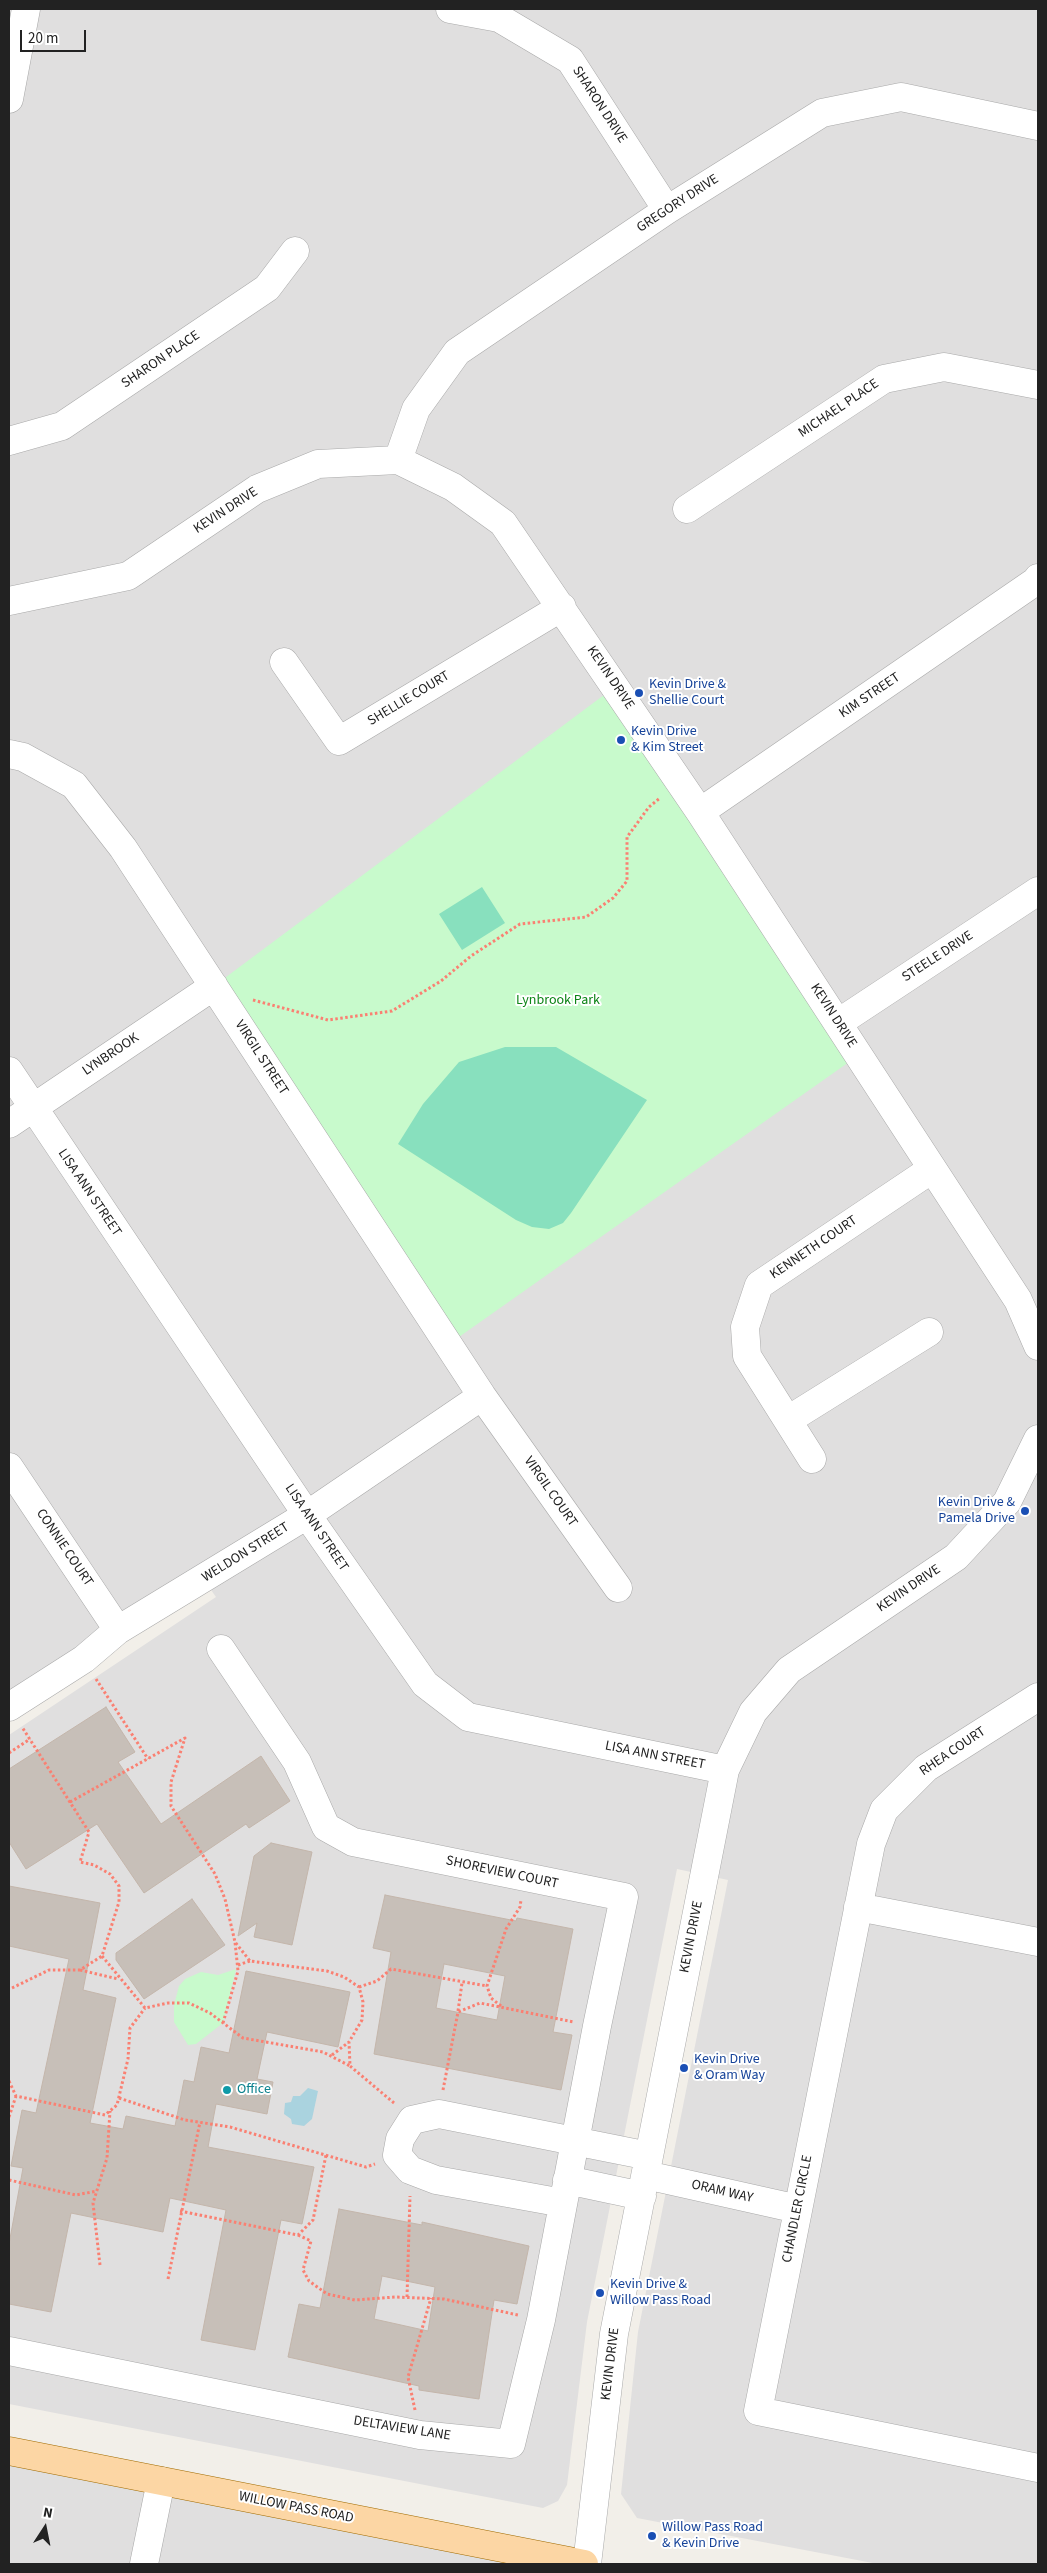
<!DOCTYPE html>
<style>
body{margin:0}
#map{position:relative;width:1047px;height:2573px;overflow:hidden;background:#f2efe9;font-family:"Source Sans 3",sans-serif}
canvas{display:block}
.frame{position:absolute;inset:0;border:10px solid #222;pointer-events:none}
.north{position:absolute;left:20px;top:2503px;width:50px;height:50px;-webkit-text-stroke:4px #fff;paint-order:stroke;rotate:11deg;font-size:14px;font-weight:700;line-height:20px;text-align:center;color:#222}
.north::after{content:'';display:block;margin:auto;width:18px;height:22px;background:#222;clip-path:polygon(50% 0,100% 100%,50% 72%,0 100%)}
.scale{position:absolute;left:20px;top:30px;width:66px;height:22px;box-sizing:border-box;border:2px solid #222;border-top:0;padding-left:6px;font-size:15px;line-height:18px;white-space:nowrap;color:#222;-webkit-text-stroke:4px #fff;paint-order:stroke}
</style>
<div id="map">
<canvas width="1047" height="2573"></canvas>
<div class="frame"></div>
<div class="north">N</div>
<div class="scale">20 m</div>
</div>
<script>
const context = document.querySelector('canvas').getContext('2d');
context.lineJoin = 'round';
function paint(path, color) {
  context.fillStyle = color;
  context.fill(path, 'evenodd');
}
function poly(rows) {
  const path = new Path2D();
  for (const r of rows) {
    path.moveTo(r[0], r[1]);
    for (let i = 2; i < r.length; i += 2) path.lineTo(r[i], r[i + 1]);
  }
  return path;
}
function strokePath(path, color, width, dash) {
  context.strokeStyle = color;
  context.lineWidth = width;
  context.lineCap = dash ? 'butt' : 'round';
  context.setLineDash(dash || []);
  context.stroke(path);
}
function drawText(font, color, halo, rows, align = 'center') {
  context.font = font + ' "Source Sans 3",sans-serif';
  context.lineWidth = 4;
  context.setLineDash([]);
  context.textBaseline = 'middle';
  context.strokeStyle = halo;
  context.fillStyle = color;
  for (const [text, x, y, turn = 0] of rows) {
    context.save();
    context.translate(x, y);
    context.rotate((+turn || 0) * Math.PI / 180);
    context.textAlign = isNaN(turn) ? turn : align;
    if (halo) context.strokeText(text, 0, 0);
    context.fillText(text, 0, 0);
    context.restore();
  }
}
paint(poly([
 [9,9,1038,9,1038,2564,878,2564,637,2518,621,2494,638,2332,728,1880,677,1869,587,2322,567,2485,558,2501,543,2508,9,2404,9,1735,216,1597,204,1580,9,1707],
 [9,2451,584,2564,9,2564]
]), '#e0dfdf');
paint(poly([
 [616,686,859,1055,449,1344,214,986],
 [236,1969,223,2023,196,2044,188,2045,174,2022,174,2005,179,1986,185,1979,201,1972,218,1975]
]), '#c8facc');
paint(poly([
 [482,887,505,923,462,950,439,914],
 [505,1047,556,1047,647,1100,571,1213,563,1223,549,1229,532,1227,516,1220,398,1144,423,1104,459,1062]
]), '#88e0be');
paint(poly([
 [308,2088,318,2091,312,2119,304,2126,292,2124,291,2119,284,2114,285,2103,291,2102,293,2096,300,2096]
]), '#aad3df');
const building = poly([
 [106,1707,135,1752,118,1762,161,1824,261,1756,290,1801,249,1828,246,1824,144,1893,97,1824,26,1869,9,1842,9,1769,106,1707],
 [271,1843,312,1852,292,1945,254,1937,257,1923,238,1936,254,1856,271,1843],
 [9,1886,100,1903,83,1990,116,1998,90,2123,123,2129,126,2116,175,2126,184,2080,194,2082,201,2047,229,2053,246,1971,350,1992,338,2047,267,2032,257,2079,273,2082,267,2114,216,2104,208,2147,314,2167,302,2224,281,2220,255,2350,201,2340,226,2210,170,2198,163,2232,71,2213,51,2312,9,2304,9,2244,23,2168,11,2166,22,2110,36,2113,69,1959,9,1946,9,1886],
 [385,1895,516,1921,517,1918,573,1929,553,2032,572,2035,561,2090,374,2054,391,1952,373,1948,385,1895],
 [444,1964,505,1976,497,2020,436,2008,444,1964],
 [192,1899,225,1945,144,1999,116,1960,116,1953,192,1899],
 [339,2209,422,2225,422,2222,529,2246,517,2304,494,2300,479,2399,419,2390,419,2386,288,2357,299,2304,320,2308,339,2209],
 [382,2276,435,2287,428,2331,374,2319,382,2276]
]);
paint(building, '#c7bfb8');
strokePath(building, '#c4b6ab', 1);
const minor = poly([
 [450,9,499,18,570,60,667,210],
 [9,99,26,9],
 [9,441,62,426,267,288,295,251],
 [398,460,416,409,457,352,667,210,822,113,901,97,1038,126],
 [687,509,884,379,944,367,1038,385],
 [9,601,128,576,257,489,318,464,398,460,453,487,503,523,700,812,1018,1300,1038,1346],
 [284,662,339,741,562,607],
 [9,754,23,757,74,785,123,848,482,1396,618,1588],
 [700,812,1036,581,1038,578],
 [838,1023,1038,891],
 [9,1071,307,1515,425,1684,468,1717,725,1770],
 [9,1124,214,986],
 [788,1420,929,1332],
 [812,1459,747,1356,745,1327,759,1285,932,1169],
 [9,1467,118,1630],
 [1038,1697,926,1768,884,1810,871,1844,758,2411,1038,2468],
 [9,1707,84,1659,118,1630,307,1515,482,1396],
 [858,1907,1038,1942],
 [646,2175,798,2209],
 [567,2180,642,2196],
 [563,2203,436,2180,410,2170,397,2155,400,2139,412,2120,439,2114,649,2156],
 [9,2351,420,2435,511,2444,541,2320,597,2026,624,1897,353,1842,326,1827,297,1762,221,1649],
 [144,2564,161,2481],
 [587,2564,614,2334,725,1770,753,1712,789,1670,956,1557,1007,1502,1038,1439]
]);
const major = poly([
 [9,2451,584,2564]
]);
strokePath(minor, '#a9a9a9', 29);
strokePath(major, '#a06b00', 29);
strokePath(poly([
 [253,1000,328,1020,392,1011,441,981,471,956,520,924,586,917,613,898,627,881,627,837,649,807,660,798],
 [96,1679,148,1759],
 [9,1753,30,1739],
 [70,1802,185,1738,171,1782,171,1806,215,1874,225,1899,235,1942,250,1961,327,1971,344,1977,359,1987,363,2002,362,2020,349,2042,350,2066,394,2103],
 [102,1956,145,2008,168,2003,189,2003,210,2013,243,2038,323,2052,350,2066],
 [238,1965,250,1961],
 [80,1970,118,1979],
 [359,1987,377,1981,391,1969,487,1986],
 [12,1988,49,1970,80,1970,102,1956,119,1902,119,1886,110,1874,94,1865,80,1862,89,1832,22,1727],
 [501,2006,491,1998,487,1986,506,1929,520,1907,521,1900],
 [458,2011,462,1983],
 [223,2023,238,1971,235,1942],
 [332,2055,349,2042],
 [9,2081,16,2096,105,2115,117,2105,128,2059,130,2028,145,2008],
 [443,2090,458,2012,480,2003,574,2022],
 [119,2098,185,2120,230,2127,366,2167,375,2164],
 [9,2117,16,2096],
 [9,2180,76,2195,97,2191],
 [180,2211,298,2235,313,2220,326,2155],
 [298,2235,311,2241,303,2270,309,2281,327,2294,355,2300,395,2297,444,2299,518,2315],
 [100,2265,93,2203,107,2158,110,2111],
 [168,2279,200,2122],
 [407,2297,410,2196],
 [415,2410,408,2377,431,2298]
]), '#fa8072', 3, [2.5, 2.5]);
strokePath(minor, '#fff', 28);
strokePath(major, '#fcd6a4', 28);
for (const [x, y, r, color] of [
 [639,693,5,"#1a4fb4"],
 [621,740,5,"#1a4fb4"],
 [1025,1511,5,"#1a4fb4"],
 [684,2068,5,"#1a4fb4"],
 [227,2090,5,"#0f9aa8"],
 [600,2293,5,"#1a4fb4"],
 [652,2536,5,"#1a4fb4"]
]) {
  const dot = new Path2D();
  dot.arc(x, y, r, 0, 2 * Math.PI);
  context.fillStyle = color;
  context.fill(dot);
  strokePath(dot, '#fff', 2);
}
drawText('14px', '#222', '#fff', [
 ["SHARON DRIVE",599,105,57],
 ["GREGORY DRIVE",678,204,-33],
 ["SHARON PLACE",161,360,-34],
 ["MICHAEL PLACE",839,409,-34],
 ["KEVIN DRIVE",226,511,-33],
 ["KEVIN DRIVE",610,678,56],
 ["KIM STREET",870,696,-34],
 ["SHELLIE COURT",409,699,-31],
 ["STEELE DRIVE",938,957,-33],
 ["KEVIN DRIVE",833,1016,57],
 ["LYNBROOK",111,1055,-34],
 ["VIRGIL STREET",261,1058,57],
 ["LISA ANN STREET",89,1193,56],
 ["KENNETH COURT",814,1248,-34],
 ["VIRGIL COURT",550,1492,55],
 ["LISA ANN STREET",316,1528,56],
 ["CONNIE COURT",64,1548,56],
 ["WELDON STREET",246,1553,-32],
 ["KEVIN DRIVE",909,1589,-34],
 ["RHEA COURT",953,1752,-34],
 ["LISA ANN STREET",655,1756,11],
 ["SHOREVIEW COURT",502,1873,12],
 ["KEVIN DRIVE",692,1937,-79],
 ["ORAM WAY",722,2192,13],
 ["CHANDLER CIRCLE",798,2209,-79],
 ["KEVIN DRIVE",611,2364,-83],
 ["DELTAVIEW LANE",402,2429,9],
 ["WILLOW PASS ROAD",296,2508,11]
]);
drawText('14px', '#164399', '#fff', [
 ["Kevin Drive &",649,685],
 ["Shellie Court",649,701],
 ["Kevin Drive",631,732],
 ["& Kim Street",631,748],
 ["Kevin Drive &",1015,1503,"right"],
 ["Pamela Drive",1015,1519,"right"],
 ["Kevin Drive",694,2060],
 ["& Oram Way",694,2076],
 ["Kevin Drive &",610,2285],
 ["Willow Pass Road",610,2301],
 ["Willow Pass Road",662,2528],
 ["& Kevin Drive",662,2544]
], 'left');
drawText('14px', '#0c8416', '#fff', [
 ["Lynbrook Park",558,1001]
]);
drawText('14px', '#0d838f', '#fff', [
 ["Office",237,2090]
], 'left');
</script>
